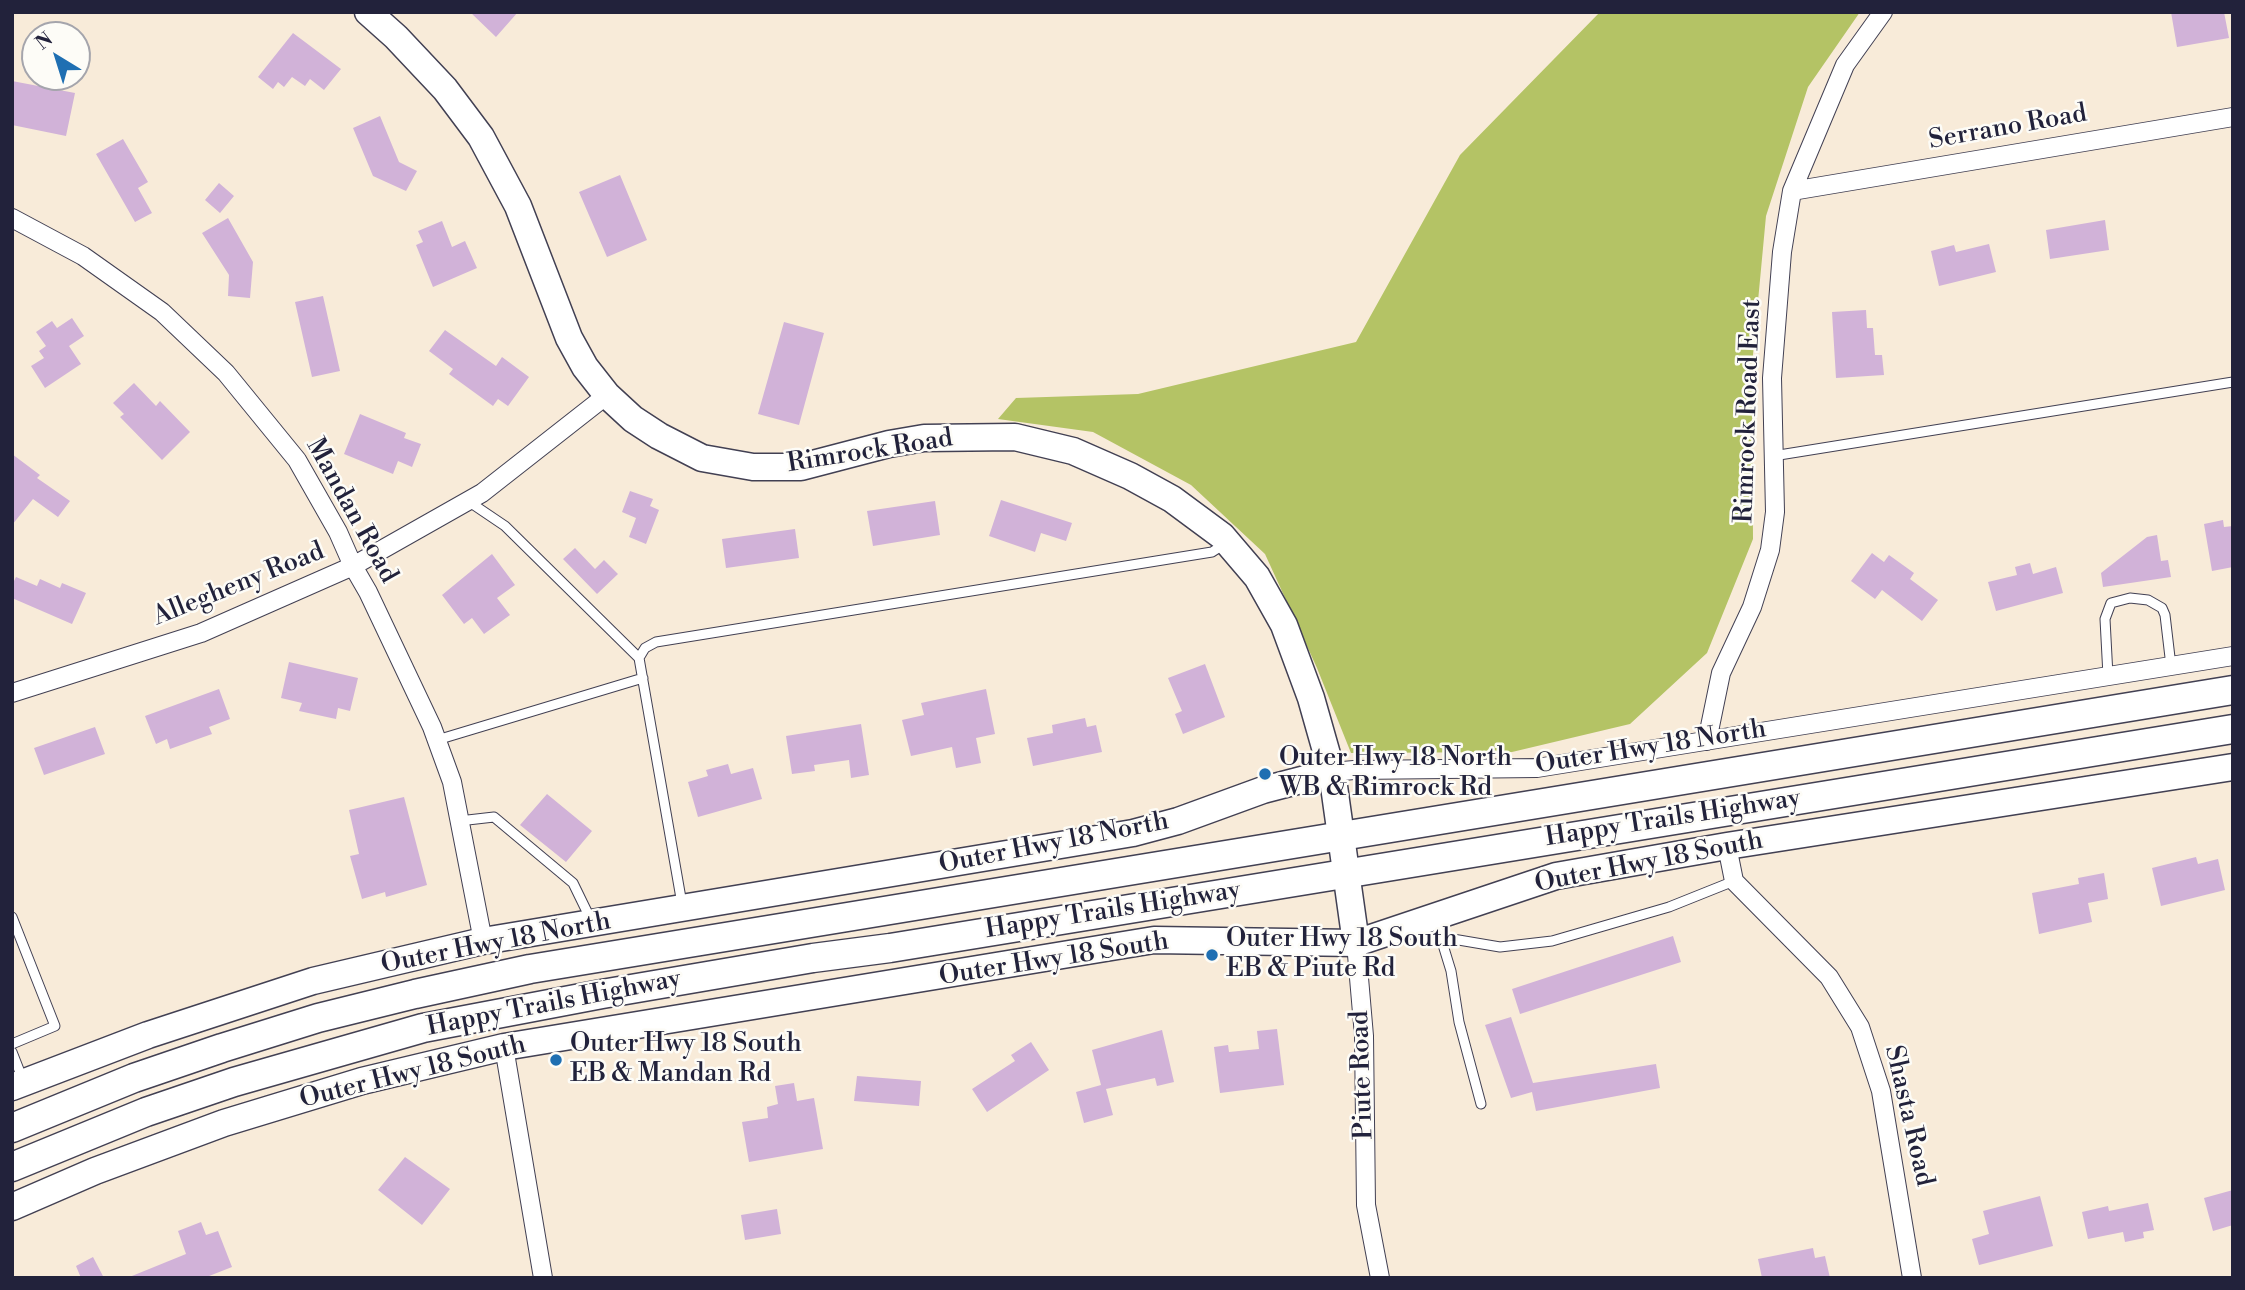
<!DOCTYPE html>
<style>
body{margin:0}
#map{position:relative;width:2245px;height:1290px;overflow:hidden;background:#f8ebd9;font-family:"Libre Bodoni",serif}
canvas{display:block}
.frame{position:absolute;inset:0;border:14px solid #22223b;pointer-events:none}
.north{position:absolute;left:21px;top:21px;width:70px;height:70px;box-sizing:border-box;background:#fdfcf7;border:2px solid #a5a5ac;border-radius:50%;rotate:322deg;font-size:19px;font-weight:700;line-height:28px;text-align:center;color:#22223b}
.north::after{content:'';display:block;margin:auto;width:24px;height:32px;background:#1f6fb2;clip-path:polygon(50% 0,100% 100%,50% 72%,0 100%)}
</style>
<div id="map">
<canvas width="2245" height="1290"></canvas>
<div class="frame"></div>
<div class="north">N</div>
</div>
<script>
const context = document.querySelector('canvas').getContext('2d');
context.lineJoin = 'round';
function paint(path, color) {
  context.fillStyle = color;
  context.fill(path, 'evenodd');
}
function poly(rows) {
  const path = new Path2D();
  for (const r of rows) {
    path.moveTo(r[0], r[1]);
    for (let i = 2; i < r.length; i += 2) path.lineTo(r[i], r[i + 1]);
  }
  return path;
}
function strokePath(path, color, width, dash) {
  context.strokeStyle = color;
  context.lineWidth = width;
  context.lineCap = dash ? 'butt' : 'round';
  context.setLineDash(dash || []);
  context.stroke(path);
}
function drawText(font, color, halo, rows, align = 'center') {
  context.font = font + ' "Libre Bodoni",serif';
  context.lineWidth = 5;
  context.setLineDash([]);
  context.textBaseline = 'middle';
  context.strokeStyle = halo;
  context.fillStyle = color;
  for (const [text, x, y, turn = 0] of rows) {
    context.save();
    context.translate(x, y);
    context.rotate((+turn || 0) * Math.PI / 180);
    context.textAlign = isNaN(turn) ? turn : align;
    if (halo) context.strokeText(text, 0, 0);
    context.fillText(text, 0, 0);
    context.restore();
  }
}
paint(poly([
 [1600,12,1860,12,1808,87,1766,216,1752,365,1753,539,1707,653,1630,724,1512,752,1351,753,1317,668,1265,554,1191,485,1093,432,998,419,1016,398,1138,394,1356,342,1460,155]
]), '#b4c365');
paint(poly([
 [470,12,518,12,496,37],
 [2171,12,2224,12,2229,38,2177,47],
 [293,33,341,69,324,90,310,79,305,86,292,77,284,87,278,82,273,89,258,77],
 [12,81,75,93,66,136,12,125],
 [380,116,399,162,417,171,406,191,373,176,353,128],
 [123,139,148,182,138,188,152,213,135,222,96,154],
 [620,175,647,240,607,257,579,192],
 [219,183,234,196,220,213,205,200],
 [228,218,253,262,250,298,228,296,229,275,202,233],
 [2105,220,2109,250,2050,259,2046,230],
 [442,221,452,247,465,241,477,268,433,287,416,245,423,242,418,231],
 [1989,244,1996,272,1939,286,1931,251,1954,245,1956,252],
 [323,296,340,371,312,377,295,302],
 [1866,310,1867,328,1873,328,1875,355,1882,355,1884,375,1836,378,1832,312],
 [72,318,84,336,69,346,81,364,45,388,31,366,44,358,39,351,46,346,36,332,52,321,57,328],
 [784,322,824,333,799,425,758,414],
 [445,330,496,366,502,357,529,377,508,406,498,399,493,406,449,374,453,369,429,351],
 [134,383,156,406,160,401,190,432,162,460,120,417,124,414,113,403],
 [360,414,406,433,404,438,421,444,412,467,398,461,393,474,344,454],
 [12,454,40,475,37,478,70,501,58,517,33,499,12,525],
 [630,491,653,499,650,506,659,510,646,544,629,537,636,518,622,512],
 [1001,500,1072,523,1066,541,1041,533,1035,552,989,536],
 [935,501,940,535,873,546,867,511],
 [2223,520,2224,527,2233,526,2233,567,2212,571,2204,524],
 [795,529,799,558,726,568,722,539],
 [2157,535,2161,561,2168,560,2171,577,2103,587,2101,573,2147,537],
 [575,548,595,569,604,560,618,574,597,594,563,559],
 [1872,553,1884,562,1889,555,1914,573,1910,579,1938,600,1922,621,1882,590,1875,599,1851,581],
 [492,554,515,585,497,598,510,615,484,634,472,618,464,624,442,595],
 [2030,563,2033,574,2056,567,2063,593,1996,611,1988,582,2017,575,2015,567],
 [16,577,37,586,40,579,60,588,62,583,86,593,72,624,12,598,12,585],
 [289,662,358,678,350,711,338,708,336,719,299,711,302,703,281,698],
 [1205,664,1225,717,1183,734,1175,714,1182,711,1168,678],
 [219,689,230,719,209,727,212,734,170,749,167,739,156,744,145,716],
 [986,689,995,734,976,738,981,763,956,768,952,747,911,756,902,720,924,715,921,703],
 [1085,718,1087,727,1096,725,1102,752,1033,766,1027,738,1053,733,1052,725],
 [861,724,869,775,851,778,849,760,814,765,815,771,792,774,786,736],
 [95,727,105,754,44,775,34,748],
 [728,764,731,774,753,768,762,799,698,817,688,782,708,776,706,770],
 [547,794,592,831,566,862,520,825],
 [404,797,427,885,386,897,385,892,362,899,350,856,359,854,349,810],
 [2196,857,2198,864,2218,859,2225,890,2161,906,2152,868],
 [2104,873,2108,899,2088,903,2092,922,2039,934,2032,893,2079,884,2078,878],
 [1673,936,1681,962,1520,1014,1512,989],
 [1511,1017,1533,1083,1656,1064,1660,1088,1536,1111,1532,1092,1511,1098,1485,1025],
 [1277,1029,1284,1085,1220,1093,1214,1047,1228,1045,1229,1052,1259,1049,1257,1031],
 [1162,1030,1174,1082,1157,1086,1155,1078,1106,1089,1113,1115,1084,1123,1076,1092,1101,1085,1092,1050],
 [1031,1042,1049,1070,987,1112,972,1089,1015,1061,1011,1055],
 [857,1076,921,1081,919,1106,854,1101],
 [794,1083,797,1101,814,1098,823,1149,749,1162,742,1122,768,1118,767,1107,778,1104,775,1086],
 [405,1157,450,1189,422,1225,378,1190],
 [2233,1190,2233,1225,2213,1231,2204,1198],
 [2040,1196,2053,1246,1979,1265,1972,1239,1989,1234,1983,1211],
 [2148,1203,2154,1230,2143,1232,2144,1238,2125,1242,2123,1232,2088,1239,2082,1212,2108,1206,2109,1211],
 [777,1209,781,1234,745,1240,741,1215],
 [201,1222,206,1235,218,1231,232,1267,204,1278,127,1278,186,1254,178,1231],
 [1813,1248,1815,1258,1825,1256,1830,1278,1762,1278,1758,1259],
 [93,1257,104,1278,81,1278,76,1266]
]), '#d1b2d8');
const lane = poly([
 [1773,456,2233,382],
 [468,501,505,526,639,658],
 [2108,676,2105,619,2111,603,2130,598,2148,600,2162,608,2165,615,2171,666],
 [437,740,643,678],
 [459,821,494,817,573,883,591,920],
 [682,904,639,658,645,648,656,642,1212,552,1226,543],
 [12,917,55,1026,12,1044],
 [1435,919,1451,971,1459,1022,1481,1104],
 [1441,937,1500,947,1552,941,1669,907,1734,881],
 [12,1052,23,1080]
]);
const street = poly([
 [1792,191,2233,117],
 [12,218,83,256,162,312,226,373,297,460,338,532,353,566,368,592,432,727,452,782,483,941],
 [12,693,201,633,353,566,482,493,607,395],
 [1707,741,1721,673,1752,607,1770,550,1775,512,1772,378,1782,252,1792,191,1845,65,1883,12],
 [1332,772,1354,770,1537,768,2233,656],
 [1727,846,1734,881,1829,977,1860,1027,1881,1091,1912,1278],
 [1356,943,1364,1036,1366,1205,1380,1278],
 [504,1047,543,1278]
]);
const secondary = poly([
 [368,12,396,37,445,89,481,137,518,206,569,338,585,367,607,395,633,419,659,436,702,458,753,467,801,467,889,444,924,438,1015,437,1073,451,1130,476,1172,499,1222,536,1257,577,1284,625,1311,698,1332,772,1356,943],
 [12,1087,148,1035,313,981,483,941,1133,833,1178,821,1263,790,1332,772],
 [12,1207,95,1171,224,1123,362,1081,504,1047,1154,940,1356,943,1556,876,1727,846,2233,767]
]);
const primary = poly([
 [12,1128,134,1078,222,1048,318,1018,415,994,530,969,2233,690],
 [12,1167,146,1112,234,1082,423,1028,602,994,813,958,890,948,2233,729]
]);
strokePath(lane, '#424053', 11);
strokePath(street, '#424053', 20);
strokePath(secondary, '#424053', 29);
strokePath(primary, '#424053', 31);
strokePath(lane, '#fff', 9);
strokePath(street, '#fff', 18);
strokePath(secondary, '#fff', 26);
strokePath(primary, '#fff', 28);
for (const [x, y, r, color] of [
 [1265,774,7,"#1f6fb2"],
 [1212,955,7,"#1f6fb2"],
 [556,1060,7,"#1f6fb2"]
]) {
  const dot = new Path2D();
  dot.arc(x, y, r, 0, 2 * Math.PI);
  context.fillStyle = color;
  context.fill(dot);
  strokePath(dot, '#fdfcf7', 2.5);
}
drawText('26px', '#22223b', '#fdfcf7', [
 ["Serrano Road",2008,128,-10],
 ["Rimrock Road East",1749,411,-88],
 ["Rimrock Road",870,452,-9],
 ["Mandan Road",351,511,61],
 ["Allegheny Road",239,585,-22],
 ["Outer Hwy 18 North",1651,748,-9],
 ["Happy Trails Highway",1673,819,-9],
 ["Outer Hwy 18 North",1054,844,-11],
 ["Outer Hwy 18 South",1649,863,-11],
 ["Happy Trails Highway",1113,911,-9],
 ["Outer Hwy 18 North",496,944,-11],
 ["Outer Hwy 18 South",1054,960,-9],
 ["Happy Trails Highway",554,1004,-11],
 ["Outer Hwy 18 South",413,1073,-14],
 ["Piute Road",1363,1075,-92],
 ["Shasta Road",1908,1116,77]
]);
drawText('26px', '#22223b', '#fdfcf7', [
 ["Outer Hwy 18 North",1279,759],
 ["WB & Rimrock Rd",1279,789],
 ["Outer Hwy 18 South",1226,940],
 ["EB & Piute Rd",1226,970],
 ["Outer Hwy 18 South",570,1045],
 ["EB & Mandan Rd",570,1075]
], 'left');
</script>
